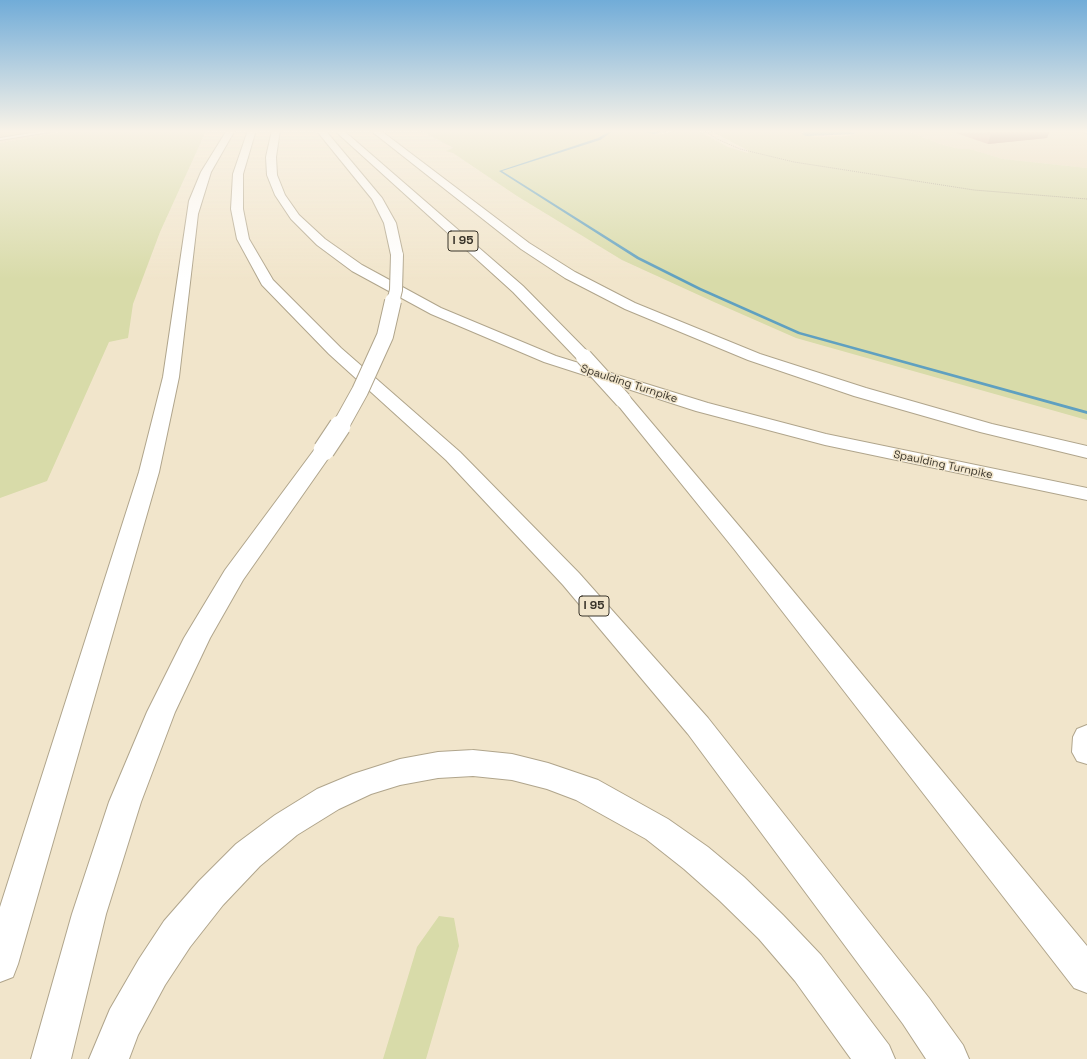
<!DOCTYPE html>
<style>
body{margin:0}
canvas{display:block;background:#f1e5cb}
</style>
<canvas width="1087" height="1059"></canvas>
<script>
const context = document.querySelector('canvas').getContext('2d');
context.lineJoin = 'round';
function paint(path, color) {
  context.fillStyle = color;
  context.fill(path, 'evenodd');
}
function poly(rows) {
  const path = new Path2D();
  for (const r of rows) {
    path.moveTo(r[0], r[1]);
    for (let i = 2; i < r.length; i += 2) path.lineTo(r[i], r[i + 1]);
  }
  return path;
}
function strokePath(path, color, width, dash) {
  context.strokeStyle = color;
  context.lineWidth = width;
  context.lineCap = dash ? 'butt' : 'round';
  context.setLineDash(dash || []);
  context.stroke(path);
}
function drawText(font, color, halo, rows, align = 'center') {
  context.font = font + ' "Space Grotesk",sans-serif';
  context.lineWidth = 3;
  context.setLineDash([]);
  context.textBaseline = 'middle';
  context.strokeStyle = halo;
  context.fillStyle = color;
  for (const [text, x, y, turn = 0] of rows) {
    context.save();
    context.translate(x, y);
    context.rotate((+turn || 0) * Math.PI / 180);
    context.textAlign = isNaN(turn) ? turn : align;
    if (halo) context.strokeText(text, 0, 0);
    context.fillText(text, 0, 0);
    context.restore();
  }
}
paint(poly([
 [0,130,71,130,0,143],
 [905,130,1087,130,1087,168,1003,159,970,149,960,149,940,144]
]), '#e8d8b8');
paint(poly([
 [71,130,209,130,205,133,160,232,133,304,128,338,109,342,47,481,0,498,0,143],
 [419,130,656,130,655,135,682,130,697,130,728,147,748,153,749,151,709,130,796,130,815,137,847,136,855,134,849,130,905,130,940,144,960,149,970,149,1003,159,1087,168,1087,420,796,338,714,302,622,260,517,196,453,153,446,151,453,148,452,147],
 [439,916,454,918,459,946,426,1059,383,1059,417,947]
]), '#d8dba9');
paint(poly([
 [796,130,849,130,855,134,806,136,802,134,803,132]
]), '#5fa0c0');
paint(poly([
 [612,130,615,130,600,140,502,171,639,257,701,288,800,332,1087,411,1087,414,798,334,699,290,637,259,499,171,598,138,612,130],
 [642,130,654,132,671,130,654,134,635,130,642,130]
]), '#5fa0c0');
const lane = poly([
 [50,130,62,130,0,140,0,138,50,130]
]);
const secondary = poly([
 [1082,130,1087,130,1087,133,1083,132,1082,130]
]);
const highway = poly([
 [227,130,235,130,211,172,198,214,179,377,159,472,18,964,13,977,0,982,0,907,139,472,163,377,189,201,201,172,227,130],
 [248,130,256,130,243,174,243,209,249,239,273,280,341,348,460,452,579,573,708,718,929,998,963,1045,969,1059,926,1059,903,1024,688,734,563,585,446,460,329,354,262,285,237,239,231,209,233,174,248,130],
 [272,130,280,130,276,157,277,175,285,195,299,215,325,239,362,265,441,308,556,356,708,403,826,434,1087,488,1087,500,825,445,696,411,544,362,431,314,352,271,317,245,291,219,275,195,267,175,266,157,272,130],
 [316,130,325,130,382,198,396,223,403,255,402,258,392,258,391,255,384,223,372,199,316,130],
 [334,130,343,130,523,286,590,354,592,357,590,360,584,362,578,360,513,292,334,130],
 [370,130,380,130,529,243,575,272,635,303,760,354,866,388,992,424,1087,446,1087,458,980,432,854,396,748,360,625,309,565,278,521,249,370,130],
 [623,395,629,396,750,539,1087,946,1087,993,1074,988,734,549,617,404,614,400,617,396,623,395],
 [324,444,331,446,334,450,243,580,210,638,175,712,141,802,106,914,71,1059,31,1059,72,914,109,802,147,712,184,638,225,570,317,446,324,444],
 [1087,725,1087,764,1077,761,1072,752,1073,737,1077,729,1087,725],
 [473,750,512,754,548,763,598,780,668,819,708,847,744,877,783,915,821,955,889,1045,895,1059,851,1059,795,981,759,939,720,901,684,869,646,839,576,800,547,789,512,780,473,776,438,778,400,785,371,794,339,809,297,835,260,866,223,905,190,947,165,985,138,1035,129,1059,89,1059,110,1009,139,959,164,921,199,881,236,844,275,815,317,789,353,774,400,759,438,752,473,750]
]);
strokePath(lane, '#b0a58c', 2);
strokePath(secondary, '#b0a58c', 2);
strokePath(highway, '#b0a58c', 2);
strokePath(poly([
 [703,130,719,140,740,149,794,162,974,190,1087,199]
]), '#9e9582', 1, [1, 1]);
paint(lane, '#fff');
paint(secondary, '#fff');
paint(highway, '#fff');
const highwayBridgeFar2 = poly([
 [393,302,396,290,397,255]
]);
const highwayBridgeFar1 = poly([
 [584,357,623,400],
 [340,427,360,391,385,336,393,301]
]);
const highwayBridge = poly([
 [324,450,340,426]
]);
strokePath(highwayBridgeFar2, '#b0a58c', 14, []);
strokePath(highwayBridgeFar1, '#b0a58c', 18, []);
strokePath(highwayBridge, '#b0a58c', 23, []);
strokePath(highwayBridgeFar2, '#fff', 12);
strokePath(highwayBridgeFar1, '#fff', 16);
strokePath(highwayBridge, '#fff', 21);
paint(poly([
 [947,130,1050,130,1047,138,988,144]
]), '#c68c84');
paint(poly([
 [1022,130,1050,130,1047,138,988,144,991,133]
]), '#a1726c');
const building = poly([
 [982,130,1022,130,991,133,982,130]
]);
paint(building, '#e6a39a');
strokePath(building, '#a1726c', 1);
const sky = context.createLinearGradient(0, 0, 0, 279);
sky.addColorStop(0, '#71acd8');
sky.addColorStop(0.47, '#f9f3e8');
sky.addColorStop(1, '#f9f3e800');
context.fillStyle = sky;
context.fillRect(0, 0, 1087, 279);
drawText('11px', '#39342a', '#f1e5cb', [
 ["Spaulding Turnpike",629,384,18],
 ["Spaulding Turnpike",943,465,12]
]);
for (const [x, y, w] of [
 [463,241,30],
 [594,606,30]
]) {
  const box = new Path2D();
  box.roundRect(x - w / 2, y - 10, w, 20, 3);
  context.fillStyle = '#f1e5cb';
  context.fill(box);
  strokePath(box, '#39342a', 1);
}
drawText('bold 12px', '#39342a', null, [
 ["I 95",463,241],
 ["I 95",594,606]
]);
</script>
